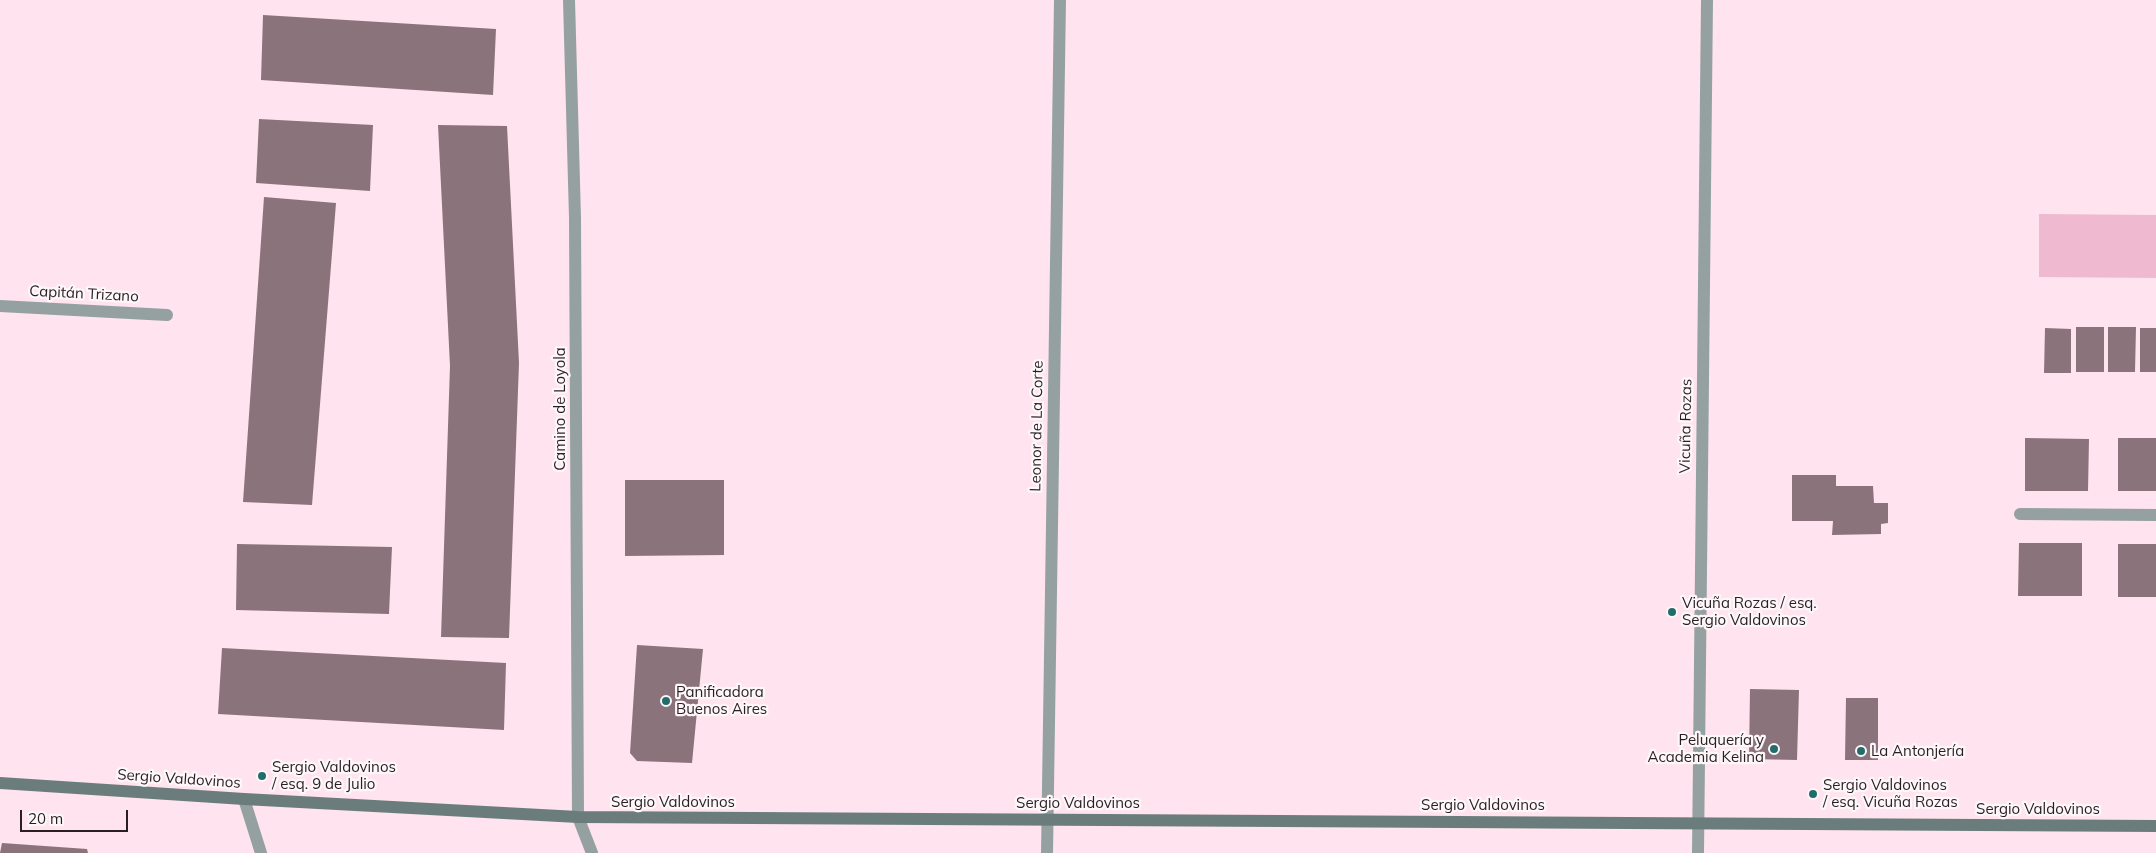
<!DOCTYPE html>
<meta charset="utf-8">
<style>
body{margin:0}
#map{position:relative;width:2156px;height:853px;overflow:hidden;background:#ffe3ee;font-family:Mulish,sans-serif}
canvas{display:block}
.scale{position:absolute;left:20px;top:810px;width:108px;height:22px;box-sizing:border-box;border:2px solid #291f23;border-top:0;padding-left:6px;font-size:15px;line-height:18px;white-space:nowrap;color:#291f23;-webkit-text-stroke:4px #fdf7f9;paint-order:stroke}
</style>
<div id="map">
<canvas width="2156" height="853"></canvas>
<div class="scale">20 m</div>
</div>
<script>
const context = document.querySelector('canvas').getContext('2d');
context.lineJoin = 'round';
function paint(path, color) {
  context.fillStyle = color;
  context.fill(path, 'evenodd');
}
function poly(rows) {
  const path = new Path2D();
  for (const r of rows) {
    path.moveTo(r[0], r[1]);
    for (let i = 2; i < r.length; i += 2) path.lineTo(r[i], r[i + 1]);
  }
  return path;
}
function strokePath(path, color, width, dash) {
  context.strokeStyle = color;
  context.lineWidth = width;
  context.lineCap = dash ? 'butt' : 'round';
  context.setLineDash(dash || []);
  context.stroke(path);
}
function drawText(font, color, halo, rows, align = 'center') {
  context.font = font + ' Mulish,sans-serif';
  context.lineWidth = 4.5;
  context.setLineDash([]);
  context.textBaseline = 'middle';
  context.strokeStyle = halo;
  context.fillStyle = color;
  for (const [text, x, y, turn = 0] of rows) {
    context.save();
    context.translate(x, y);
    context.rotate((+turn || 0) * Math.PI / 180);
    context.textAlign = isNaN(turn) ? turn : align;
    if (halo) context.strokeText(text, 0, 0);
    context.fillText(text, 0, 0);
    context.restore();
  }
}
paint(poly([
 [2039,214,2156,215,2156,278,2039,277]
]), '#efbacf');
paint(poly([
 [263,15,496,29,493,95,261,80],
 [259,119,373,125,370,191,256,183],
 [438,125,507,126,519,363,509,638,441,637,450,366],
 [264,197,336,203,312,505,243,502],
 [2076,327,2104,327,2104,372,2076,372],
 [2108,327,2136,327,2135,372,2108,372],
 [2045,328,2071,329,2071,373,2044,373],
 [2140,328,2156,328,2156,372,2140,372],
 [2025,438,2089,439,2088,491,2025,491],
 [2118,438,2156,438,2156,491,2118,491],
 [1792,475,1836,475,1836,486,1873,486,1874,503,1888,503,1888,523,1881,524,1881,534,1832,535,1833,521,1792,521],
 [625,480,724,480,724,555,625,556],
 [2019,543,2082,543,2082,596,2018,596],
 [237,544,392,547,389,614,236,610],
 [2118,544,2156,544,2156,597,2118,597],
 [637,645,703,649,692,763,637,761,630,753],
 [222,648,506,663,504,730,218,714],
 [1750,689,1799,690,1797,760,1749,759],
 [1846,698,1878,698,1878,760,1845,760],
 [2,843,87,849,88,853,0,853]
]), '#8b737c');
strokePath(poly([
 [0,306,167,315],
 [2020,514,2156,515],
 [244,799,261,853],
 [1047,853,1060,0]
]), '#94a1a0', 12);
strokePath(poly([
 [569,0,575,218,578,817,592,853],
 [1698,853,1707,0]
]), '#94a1a0', 12);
strokePath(poly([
 [0,783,244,799,578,817,2156,826]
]), '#6a7d7c', 12);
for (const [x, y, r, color] of [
 [1672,612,5,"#226d6c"],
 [666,701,5,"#226d6c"],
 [1774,749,5,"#226d6c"],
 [1861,751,5,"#226d6c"],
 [262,776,5,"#226d6c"],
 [1813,794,5,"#226d6c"]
]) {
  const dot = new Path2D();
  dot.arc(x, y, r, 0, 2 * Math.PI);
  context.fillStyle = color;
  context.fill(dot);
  strokePath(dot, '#fdf7f9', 2);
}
drawText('15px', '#291f23', '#fdf7f9', [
 ["Capitán Trizano",84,294,3],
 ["Camino de Loyola",560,409,-90],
 ["Leonor de La Corte",1037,426,-89],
 ["Vicuña Rozas",1686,426,-89],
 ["Sergio Valdovinos",179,779,4],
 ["Sergio Valdovinos",673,802],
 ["Sergio Valdovinos",1078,803],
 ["Sergio Valdovinos",1483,805],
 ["Sergio Valdovinos",2038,809]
]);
drawText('15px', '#291f23', '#fdf7f9', [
 ["Vicuña Rozas / esq.",1682,603],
 ["Sergio Valdovinos",1682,620],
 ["Panificadora",676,692],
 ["Buenos Aires",676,709],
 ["Peluquería y",1764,740,"right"],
 ["Academia Kelina",1764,757,"right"],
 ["La Antonjería",1871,751],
 ["Sergio Valdovinos",272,767],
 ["/ esq. 9 de Julio",272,784],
 ["Sergio Valdovinos",1823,785],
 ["/ esq. Vicuña Rozas",1823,802]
], 'left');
</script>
